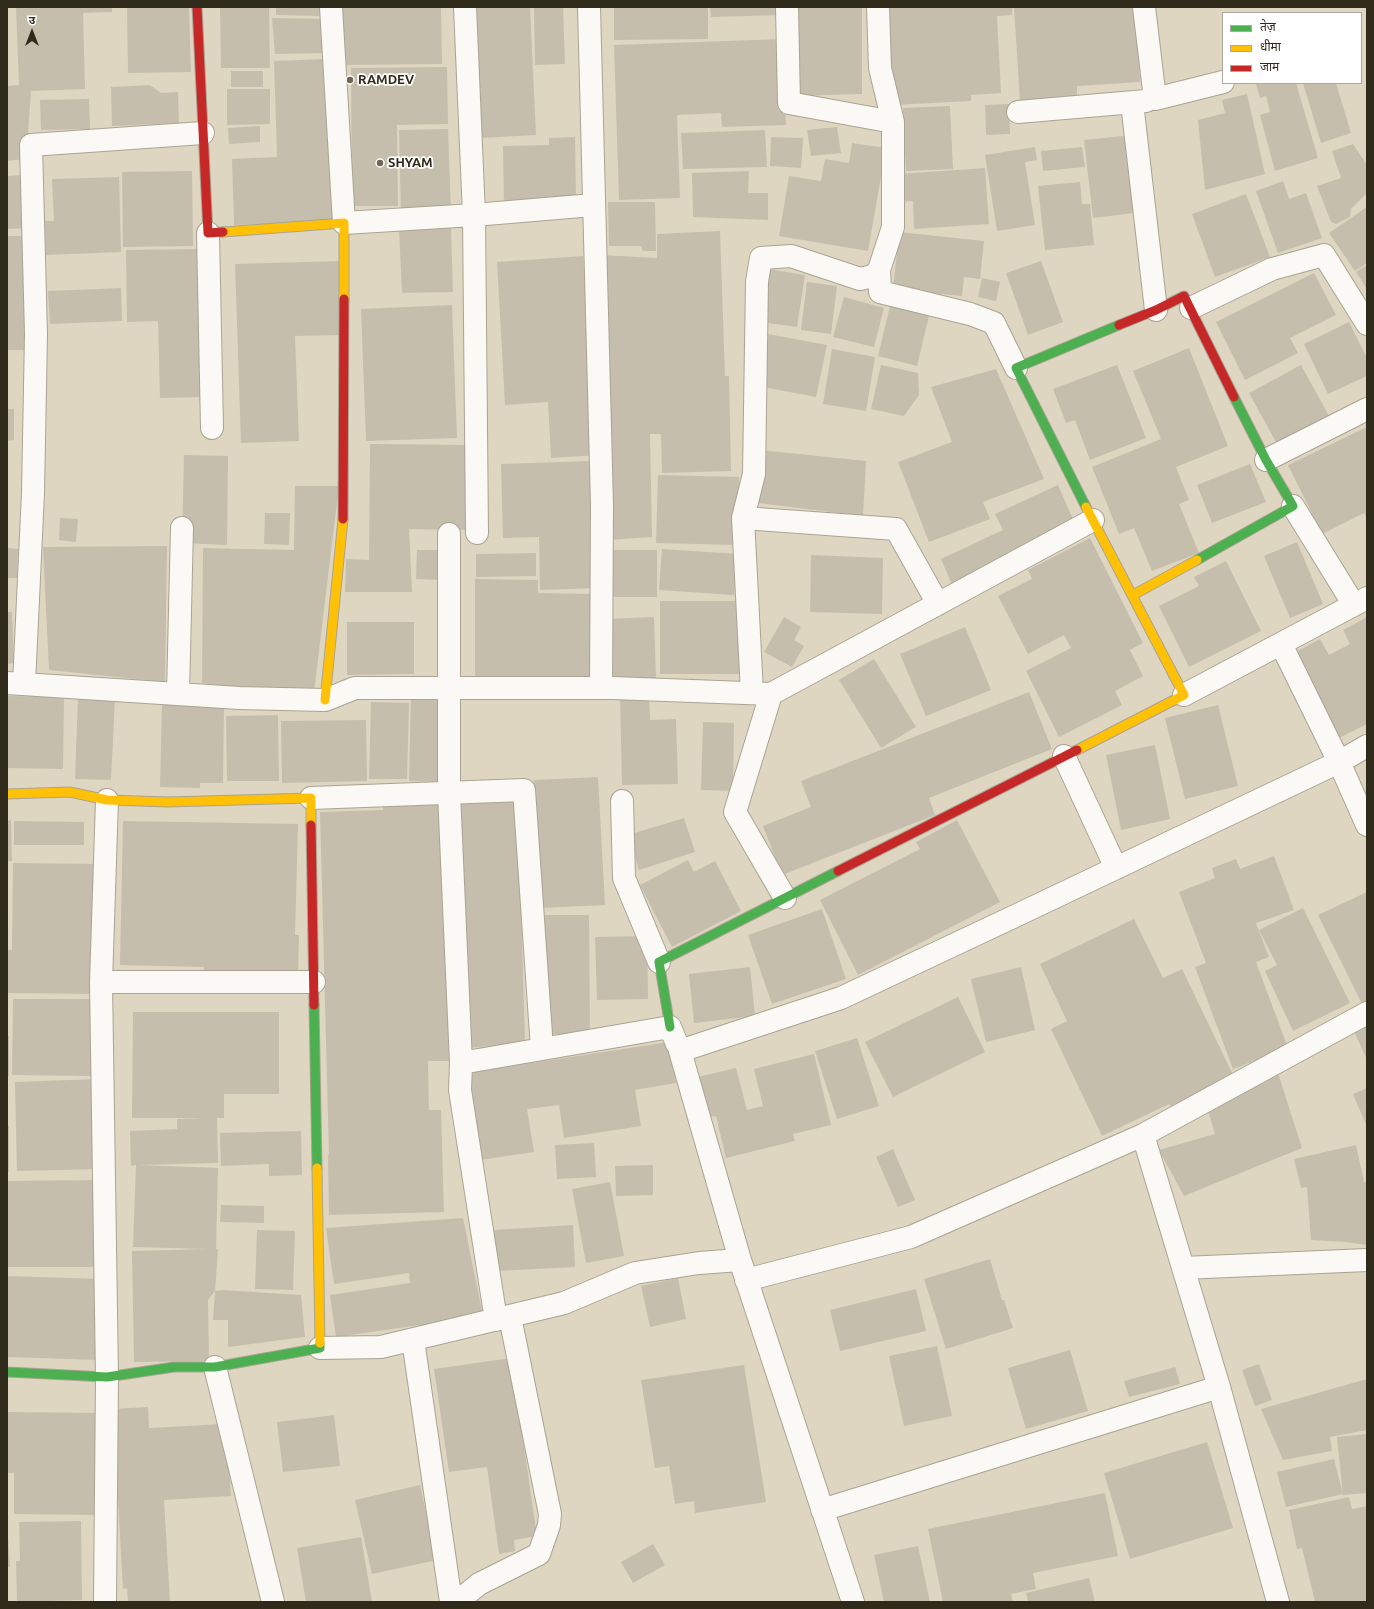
<!DOCTYPE html>
<meta charset="utf-8">
<style>
body{margin:0}
#map{position:relative;width:1374px;height:1609px;overflow:hidden;background:#dfd6c1;font-family:Ubuntu,"Noto Sans Devanagari",sans-serif}
canvas{display:block}
.frame{position:absolute;inset:0;border:8px solid #302a1a;pointer-events:none}
.legend{position:absolute;left:1222px;top:12px;width:140px;height:72px;box-sizing:border-box;background:#fefefe;border:1px solid #aca9a3;margin:0;padding:5px 7px;list-style:none;font-size:12px;color:#302a1a}
.legend li{display:flex;align-items:center;gap:8px;height:20px}
.legend b{width:20px;border:1px solid #aca9a3}
.north{position:absolute;left:12px;top:12px;width:40px;height:40px;-webkit-text-stroke:3px #fefefe;paint-order:stroke;rotate:0deg;font-size:11px;font-weight:700;line-height:16px;text-align:center;color:#302a1a}
.north::after{content:'';display:block;margin:auto;width:14px;height:18px;background:#302a1a;clip-path:polygon(50% 0,100% 100%,50% 72%,0 100%)}
</style>
<div id="map">
<canvas width="1374" height="1609"></canvas>
<div class="frame"></div>
<ul class="legend">
<li><b style="height:5px;background:#4caf50"></b>तेज़</li>
<li><b style="height:5px;background:#ffc107"></b>धीमा</li>
<li><b style="height:5px;background:#c62828"></b>जाम</li>
</ul>
<div class="north">उ</div>
</div>
<script>
const context = document.querySelector('canvas').getContext('2d');
context.lineJoin = 'round';
function paint(path, color) {
  context.fillStyle = color;
  context.fill(path, 'evenodd');
}
function poly(rows) {
  const path = new Path2D();
  for (const r of rows) {
    path.moveTo(r[0], r[1]);
    for (let i = 2; i < r.length; i += 2) path.lineTo(r[i], r[i + 1]);
  }
  return path;
}
function strokePath(path, color, width, dash) {
  context.strokeStyle = color;
  context.lineWidth = width;
  context.lineCap = dash ? 'butt' : 'round';
  context.setLineDash(dash || []);
  context.stroke(path);
}
function drawText(font, color, halo, rows, align = 'center') {
  context.font = font + ' Ubuntu,sans-serif';
  context.lineWidth = 3.5;
  context.setLineDash([]);
  context.textBaseline = 'middle';
  context.strokeStyle = halo;
  context.fillStyle = color;
  for (const [text, x, y, turn = 0] of rows) {
    context.save();
    context.translate(x, y);
    context.rotate((+turn || 0) * Math.PI / 180);
    context.textAlign = isNaN(turn) ? turn : align;
    if (halo) context.strokeText(text, 0, 0);
    context.fillText(text, 0, 0);
    context.restore();
  }
}
paint(poly([
 [16,7,112,7,112,12,83,13,85,89,31,91,26,159,7,161,7,86,19,85],
 [127,7,189,7,191,72,128,73],
 [220,7,269,7,270,68,221,68],
 [276,7,320,7,320,16,276,15],
 [341,7,441,7,442,64,342,65],
 [474,7,530,7,536,135,480,138],
 [534,7,563,7,565,64,535,65],
 [614,7,708,7,708,39,614,40],
 [710,7,781,7,781,15,711,17],
 [794,7,862,7,862,94,794,96],
 [888,7,1012,7,1012,15,997,16,1001,93,971,95,971,101,894,105],
 [1036,7,1135,7,1140,82,1077,86,1077,97,1020,101,1014,8],
 [272,18,324,19,326,53,275,54],
 [783,39,786,125,722,127,721,113,677,115,680,198,619,200,614,45],
 [327,59,333,222,234,225,232,159,277,157,274,61],
 [447,67,448,124,397,125,398,206,352,206,351,68],
 [231,71,263,71,263,87,231,87],
 [1261,83,1296,83,1318,158,1275,171,1260,115,1270,112,1266,96,1260,98,1256,84],
 [1303,83,1336,83,1351,133,1321,143],
 [150,85,161,93,178,92,179,123,112,126,111,87],
 [227,89,270,89,270,124,227,125],
 [1247,94,1265,174,1205,190,1198,120,1225,113,1222,100],
 [89,99,90,129,41,130,40,100],
 [1009,104,1010,134,986,135,985,105],
 [950,106,953,169,906,171,903,108],
 [260,126,260,142,229,144,228,128],
 [837,127,841,153,811,156,807,130],
 [448,129,451,212,401,213,399,130],
 [765,130,767,167,683,169,681,133],
 [1133,135,1142,212,1093,218,1084,140],
 [575,137,576,201,504,203,503,146,549,145,549,138],
 [771,137,803,138,801,168,770,166],
 [852,143,886,148,868,251,779,236,789,176,821,181,825,159,849,163],
 [1353,144,1367,165,1367,193,1351,209,1350,217,1336,224,1331,222,1317,186,1341,178,1332,151],
 [1035,147,1037,160,1025,162,1035,225,997,231,985,155],
 [1082,147,1085,167,1043,171,1041,151],
 [985,168,989,224,914,229,913,201,899,202,898,174],
 [192,171,193,246,123,247,122,172],
 [749,171,748,193,768,193,768,220,693,217,692,173],
 [24,175,28,228,7,229,7,176],
 [119,177,121,252,46,255,45,221,54,221,52,179],
 [1283,181,1289,199,1306,193,1322,238,1278,253,1256,191],
 [1080,182,1082,204,1090,204,1094,245,1045,250,1038,186],
 [1246,194,1270,257,1215,277,1192,214],
 [608,202,655,202,656,251,643,251,641,246,609,246],
 [1367,207,1367,263,1355,271,1329,233],
 [451,227,453,292,402,293,399,229],
 [720,231,725,376,729,376,731,471,662,473,661,434,650,434,652,537,609,540,601,255,657,258,657,234],
 [899,232,984,241,980,279,964,277,962,296,893,289],
 [7,236,31,236,33,350,7,350],
 [200,249,203,397,160,398,158,321,127,322,126,250],
 [583,256,589,342,599,455,551,458,548,402,505,405,497,262],
 [341,261,343,335,295,336,299,441,241,443,235,264],
 [1041,261,1063,322,1028,335,1006,273],
 [1367,265,1367,289,1356,272],
 [769,269,805,275,797,327,761,322],
 [1314,273,1336,315,1290,338,1298,353,1245,380,1216,322],
 [982,278,1000,282,996,301,978,297],
 [807,282,837,286,831,334,801,330],
 [121,288,122,321,50,324,48,291],
 [844,297,884,308,874,347,833,337],
 [452,305,457,438,366,441,361,309],
 [890,306,929,316,917,366,878,356],
 [1349,322,1367,358,1367,376,1328,394,1304,344],
 [768,334,827,345,816,397,758,386],
 [1189,348,1228,446,1176,467,1189,500,1179,504,1199,553,1152,571,1134,528,1119,534,1092,467,1161,439,1133,371],
 [832,349,875,357,866,411,823,404],
 [881,365,918,373,919,395,904,416,871,409],
 [1117,365,1146,438,1090,460,1075,420,1066,423,1053,389],
 [1301,365,1329,416,1277,444,1249,393],
 [996,369,1044,479,983,502,990,519,929,542,898,462,952,442,931,387],
 [7,409,14,409,14,440,7,441],
 [1367,427,1367,519,1364,513,1322,534,1288,465],
 [370,444,468,445,467,530,409,529,412,592,345,592,346,559,369,560],
 [760,450,866,461,863,516,758,503],
 [184,455,228,456,227,545,182,543],
 [591,461,598,588,540,590,539,537,503,538,501,464],
 [1250,464,1266,502,1212,523,1197,485],
 [658,475,739,477,737,545,656,543],
 [1058,485,1075,524,953,587,941,559,1003,530,995,514],
 [295,486,339,486,314,692,270,691,202,683,203,548,294,550],
 [265,513,290,513,289,545,264,544],
 [60,518,78,519,76,542,59,540],
 [1090,538,1143,643,1130,650,1143,676,1115,691,1122,705,1059,737,1026,671,1071,648,1064,635,1028,654,998,596,1032,579,1028,570],
 [1297,542,1323,604,1290,618,1264,556],
 [167,546,165,682,49,670,43,547],
 [7,548,18,549,17,578,7,578],
 [662,549,737,554,734,595,659,590],
 [417,550,443,550,441,580,416,579],
 [602,550,657,550,657,597,602,597],
 [536,553,536,576,476,577,476,554],
 [811,555,883,558,882,614,810,612],
 [1226,561,1261,631,1189,667,1159,606,1199,586,1194,577],
 [475,579,538,580,538,593,594,594,593,679,475,693],
 [660,601,739,601,739,674,660,674],
 [7,612,12,612,14,663,7,664],
 [654,617,656,678,606,679,604,619],
 [784,617,801,627,794,640,804,646,792,667,764,652],
 [1367,617,1367,724,1339,738,1294,653,1320,639,1329,655,1350,644,1343,630],
 [347,622,414,622,414,674,347,675],
 [965,627,991,690,926,716,900,654],
 [874,659,916,727,881,748,839,680],
 [1029,692,1052,749,929,798,935,815,782,875,763,826,811,807,801,781],
 [649,693,650,720,676,719,678,784,622,785,620,694],
 [411,694,443,694,441,782,409,781],
 [7,696,64,697,63,769,7,768],
 [78,697,115,699,111,780,75,779],
 [371,702,409,703,407,779,369,779],
 [162,704,224,705,223,783,200,783,200,788,160,787],
 [1218,705,1238,786,1185,799,1165,718],
 [278,715,279,781,227,781,226,716],
 [366,720,367,781,282,783,281,721],
 [703,722,734,723,733,791,701,790],
 [1155,745,1170,819,1121,830,1106,755],
 [598,777,605,905,540,908,534,780],
 [518,794,525,1043,467,1048,458,797],
 [442,805,449,1061,428,1061,429,1110,441,1110,444,1212,329,1215,328,1155,329,1155,320,812,383,810,383,806],
 [684,818,695,852,639,870,628,835],
 [11,820,12,861,7,861,7,821],
 [957,820,1000,902,858,975,820,900,920,849,916,842],
 [14,821,84,822,84,845,14,845],
 [123,821,298,824,295,935,299,935,298,976,204,975,204,967,120,965],
 [1274,856,1294,910,1256,923,1269,957,1256,962,1288,1048,1233,1069,1195,967,1206,963,1179,892,1215,878,1212,868,1236,859,1240,869],
 [688,860,694,872,715,861,741,911,672,947,640,885],
 [13,863,99,864,98,994,7,993,7,950,12,950],
 [1367,892,1367,1002,1362,1004,1318,915],
 [1303,908,1350,1003,1293,1031,1265,971,1277,965,1259,930],
 [822,909,846,979,772,1004,748,935],
 [545,915,589,915,590,1034,546,1034],
 [1134,919,1163,978,1182,969,1234,1077,1171,1106,1169,1104,1102,1136,1051,1029,1067,1021,1040,964],
 [647,936,648,999,597,1000,595,937],
 [750,967,755,1016,694,1023,689,974],
 [1021,967,1035,1030,986,1042,971,979],
 [958,997,985,1052,893,1097,865,1042],
 [13,999,97,999,96,1076,12,1075],
 [133,1012,279,1012,279,1094,224,1094,224,1118,217,1118,218,1163,138,1165,218,1168,216,1249,218,1249,215,1291,208,1300,209,1361,134,1362,132,1251,209,1249,133,1247,136,1165,131,1166,130,1131,177,1129,177,1119,205,1118,132,1118],
 [1367,1025,1367,1060,1354,1031],
 [7,1036,9,1036,9,1076,7,1076],
 [857,1038,879,1106,837,1119,815,1051],
 [669,1042,676,1083,635,1090,641,1126,564,1138,559,1105,527,1109,534,1152,480,1160,466,1073],
 [814,1054,831,1125,793,1134,795,1141,726,1158,716,1116,708,1117,698,1077,736,1068,747,1110,763,1106,754,1069],
 [1278,1073,1302,1148,1184,1196,1159,1150,1215,1134,1208,1111],
 [98,1079,100,1169,17,1171,15,1082],
 [1367,1088,1367,1127,1353,1094],
 [7,1126,9,1126,9,1172,7,1172],
 [301,1131,302,1175,269,1176,269,1164,221,1166,220,1133],
 [594,1143,596,1177,557,1179,555,1145],
 [1356,1145,1364,1182,1367,1182,1367,1245,1346,1242,1311,1240,1307,1187,1301,1188,1294,1159],
 [893,1149,915,1200,898,1207,876,1157],
 [653,1165,653,1195,616,1196,615,1166],
 [100,1180,100,1267,7,1267,7,1181],
 [610,1182,624,1256,586,1263,572,1189],
 [221,1205,264,1206,264,1223,220,1222],
 [463,1218,483,1316,336,1337,330,1295,410,1283,409,1273,334,1284,326,1228],
 [573,1225,575,1267,496,1271,494,1230],
 [257,1230,295,1231,293,1290,255,1289],
 [990,1259,1002,1300,1004,1300,1013,1328,946,1349,924,1279],
 [7,1276,101,1279,98,1360,7,1357],
 [678,1278,686,1319,650,1327,641,1286],
 [916,1289,926,1331,840,1351,830,1310],
 [222,1290,301,1295,305,1337,228,1347,228,1320,213,1320,215,1291],
 [937,1346,952,1416,904,1426,889,1356],
 [1070,1350,1088,1411,1026,1429,1008,1368],
 [511,1358,537,1536,514,1540,515,1551,499,1554,487,1467,449,1472,434,1369],
 [1259,1364,1272,1400,1255,1406,1242,1370],
 [744,1365,766,1502,695,1513,694,1501,675,1504,669,1466,655,1468,641,1380],
 [1175,1367,1180,1384,1129,1397,1124,1381],
 [1367,1379,1367,1430,1330,1437,1332,1451,1283,1460,1261,1409],
 [148,1407,149,1428,223,1424,226,1463,229,1463,231,1496,164,1500,170,1602,128,1602,127,1588,123,1589,113,1409],
 [7,1412,98,1413,96,1515,14,1514,14,1473,7,1473],
 [334,1415,340,1466,283,1472,277,1422],
 [1367,1434,1367,1493,1343,1495,1337,1437],
 [1207,1442,1233,1528,1130,1559,1104,1473],
 [1334,1459,1343,1494,1286,1507,1277,1472],
 [420,1485,437,1560,372,1574,355,1500],
 [1105,1493,1118,1556,1033,1573,1036,1589,1011,1594,1013,1602,943,1602,928,1529],
 [1349,1497,1352,1509,1367,1506,1367,1602,1315,1602,1302,1548,1297,1549,1289,1510],
 [81,1521,82,1600,17,1602,16,1561,20,1561,19,1522],
 [7,1535,8,1535,10,1567,7,1567],
 [361,1537,372,1602,306,1602,297,1548],
 [653,1544,665,1565,633,1583,621,1562],
 [918,1546,930,1602,884,1602,874,1555],
 [1089,1578,1095,1602,1028,1602,1026,1593]
]), '#c5bead');
const street = poly([
 [331,7,344,223,474,215,593,205],
 [465,7,474,215,477,533],
 [589,7,602,505,601,688],
 [787,7,789,103,893,122],
 [1144,7,1155,99,1223,82],
 [1132,103,1156,310],
 [1018,112,1146,101],
 [208,233,212,428],
 [879,270,880,292,970,314,994,323,1016,368],
 [1191,308,1272,269,1324,255,1367,324],
 [1266,460,1367,409],
 [1293,506,1354,605],
 [743,518,896,529,938,604],
 [449,534,449,793,461,1063],
 [1281,644,1339,762,1367,825],
 [7,683,239,698,325,700,355,688,613,688,771,694],
 [24,684,33,493,36,334,31,145,203,133],
 [752,693,743,518,754,474,757,281,761,258,791,256,860,279,873,276,879,270,893,227,893,122,880,68,878,7],
 [178,694,182,528],
 [1184,695,1367,598],
 [1064,756,1116,868],
 [311,798,524,790,542,1049],
 [622,801,624,878,659,962],
 [785,898,735,812,771,694,1093,520],
 [101,982,314,982],
 [1183,1268,1367,1260],
 [746,1280,911,1237,1143,1135],
 [496,1320,460,1090,461,1063,670,1027,677,1044],
 [413,1340,451,1602],
 [320,1348,381,1347,564,1303,635,1273,699,1263,740,1260],
 [215,1367,273,1602],
 [822,1510,1219,1387],
 [105,1602,107,1377,101,982,107,800],
 [457,1602,479,1584,539,1554,549,1525,550,1514,510,1317],
 [853,1602,740,1260,680,1051,841,998,1013,917,1339,762,1367,746],
 [1278,1602,1219,1387,1143,1135,1367,1013]
]);
const fast = poly([
 [1086,507,1016,368,1119,325],
 [1197,560,1293,506,1266,460,1234,397],
 [314,1005,317,1168],
 [670,1027,659,962,838,871],
 [7,1372,107,1377,174,1367,215,1367,320,1348,320,1343]
]);
const slow = poly([
 [223,232,344,223,344,299],
 [1133,595,1197,560],
 [325,700,343,519],
 [1077,750,1184,695,1086,507],
 [7,794,70,792,107,800,168,802,311,798,311,825],
 [317,1168,320,1343]
]);
const jam = poly([
 [197,7,208,233,223,232],
 [1119,325,1156,310,1184,296,1234,397],
 [343,519,344,299],
 [311,825,314,1005],
 [838,871,1077,750]
]);
strokePath(street, '#aaa393', 24);
strokePath(fast, '#aaa393', 11);
strokePath(slow, '#aaa393', 11);
strokePath(jam, '#aaa393', 11);
strokePath(street, '#faf9f6', 22);
strokePath(fast, '#4caf50', 9);
strokePath(slow, '#ffc107', 9);
strokePath(jam, '#c62828', 9);
for (const [x, y, r, color] of [
 [350,80,4,"#6d6654"],
 [380,163,4,"#6d6654"]
]) {
  const dot = new Path2D();
  dot.arc(x, y, r, 0, 2 * Math.PI);
  context.fillStyle = color;
  context.fill(dot);
  strokePath(dot, '#fefefe', 1.5);
}
drawText('bold 13px', '#302a1a', '#fefefe', [
 ["RAMDEV",358,80],
 ["SHYAM",388,163]
], 'left');
</script>
